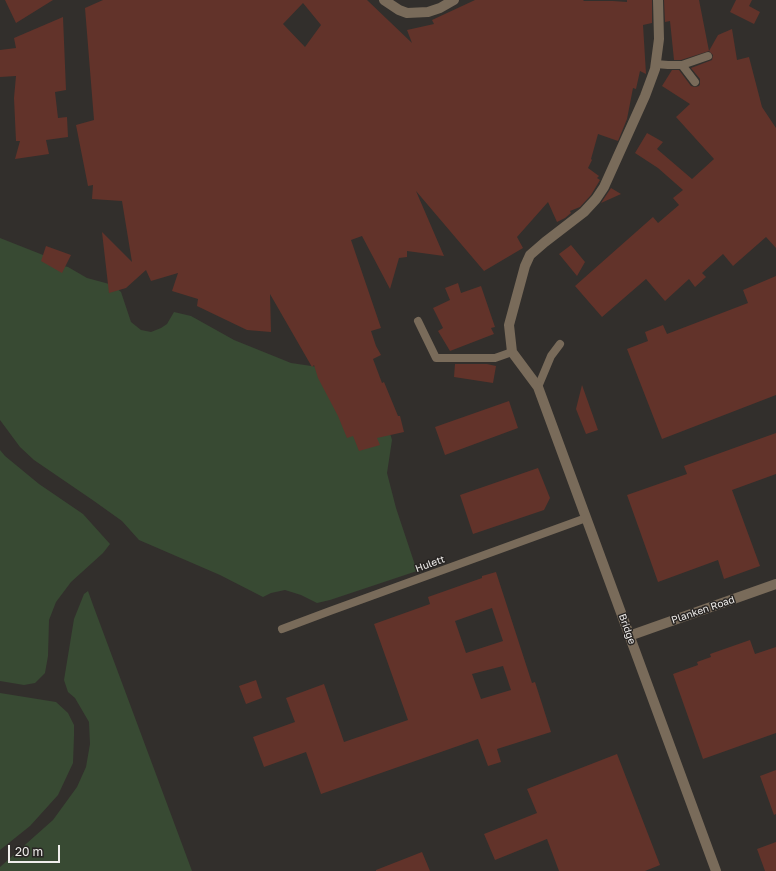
<!DOCTYPE html>
<style>
body{margin:0}
#map{position:relative;width:776px;height:871px;overflow:hidden;background:#322f2c;font-family:"Golos Text",sans-serif}
canvas{display:block}
.scale{position:absolute;left:8px;top:845px;width:52px;height:18px;box-sizing:border-box;border:2px solid #f0eeec;border-top:0;padding-left:5px;font-size:12px;line-height:14px;white-space:nowrap;color:#f0eeec;-webkit-text-stroke:3px #282523;paint-order:stroke}
</style>
<div id="map">
<canvas width="776" height="871"></canvas>
<div class="scale">20 m</div>
</div>
<script>
const context = document.querySelector('canvas').getContext('2d');
context.lineJoin = 'round';
function paint(path, color) {
  context.fillStyle = color;
  context.fill(path, 'evenodd');
}
function poly(rows) {
  const path = new Path2D();
  for (const r of rows) {
    path.moveTo(r[0], r[1]);
    for (let i = 2; i < r.length; i += 2) path.lineTo(r[i], r[i + 1]);
  }
  return path;
}
function strokePath(path, color, width, dash) {
  context.strokeStyle = color;
  context.lineWidth = width;
  context.lineCap = dash ? 'butt' : 'round';
  context.setLineDash(dash || []);
  context.stroke(path);
}
function drawText(font, color, halo, rows, align = 'center') {
  context.font = font + ' "Golos Text",sans-serif';
  context.lineWidth = 3;
  context.setLineDash([]);
  context.textBaseline = 'middle';
  context.strokeStyle = halo;
  context.fillStyle = color;
  for (const [text, x, y, turn = 0] of rows) {
    context.save();
    context.translate(x, y);
    context.rotate((+turn || 0) * Math.PI / 180);
    context.textAlign = isNaN(turn) ? turn : align;
    if (halo) context.strokeText(text, 0, 0);
    context.fillText(text, 0, 0);
    context.restore();
  }
}
paint(poly([
 [0,238,43,255,59,265,68,267,87,278,113,285,121,292,131,322,141,330,151,332,161,328,167,324,174,312,191,316,234,340,291,363,325,368,385,416,392,440,387,473,396,508,417,571,330,600,317,603,301,595,285,590,271,593,263,597,220,575,139,540,122,521,94,501,34,460,20,447,0,420],
 [0,450,5,456,39,484,83,514,110,544,103,553,71,582,56,602,49,620,48,656,45,673,35,683,24,685,0,681],
 [88,591,93,605,192,871,0,871,0,867,53,820,77,787,86,767,90,744,89,722,75,698,68,692,64,680,74,619,84,594],
 [0,693,56,702,68,713,74,725,74,736,73,763,58,795,30,826,0,850]
]), '#384a33');
paint(poly([
 [5,0,53,0,16,23],
 [103,0,367,0,412,43,407,30,434,24,432,20,475,0,583,0,584,1,613,1,627,2,627,0,652,0,652,23,643,25,646,74,640,71,636,89,633,88,627,119,618,141,598,134,591,159,592,160,588,168,599,176,597,178,600,180,591,195,580,207,570,211,571,213,565,218,557,222,548,202,517,237,523,248,484,271,416,191,444,256,407,251,407,257,399,258,390,289,362,236,351,240,381,328,371,331,376,346,381,355,373,359,382,383,384,382,398,416,400,416,404,432,377,438,380,445,359,451,353,436,347,438,338,416,318,378,314,365,312,367,270,294,271,332,247,330,197,306,198,299,172,291,178,273,151,281,146,270,126,288,109,293,102,232,132,262,122,201,92,199,93,185,88,186,76,125,94,120,85,8],
 [303,3,321,25,305,47,283,24],
 [664,0,699,0,709,51,681,60,674,60,670,21,665,22],
 [736,0,752,0,749,6,760,12,754,24,730,12],
 [63,17,66,90,55,92,58,118,67,117,68,137,46,140,49,154,15,159,20,141,16,141,14,98,16,76,0,77,0,50,16,48,14,38],
 [732,29,737,60,749,57,762,107,776,128,776,248,766,237,733,266,723,254,702,273,706,277,695,287,689,279,665,301,646,279,602,317,575,286,653,217,658,223,679,205,673,198,683,190,658,168,635,153,647,133,663,142,657,149,692,179,714,159,676,117,690,104,662,86,672,70,679,70,691,86,695,87,699,86,700,84,700,79,691,68,712,60,713,55,709,51,718,35],
 [611,188,621,194,601,203],
 [571,245,585,262,577,276,559,254],
 [46,246,71,255,62,273,41,261],
 [776,276,776,395,662,439,627,349,648,341,645,332,663,325,667,334,748,303,743,290],
 [458,283,461,293,481,286,495,327,491,328,494,334,450,351,438,331,443,328,433,308,450,300,445,288],
 [455,364,487,364,496,366,493,383,454,377],
 [582,385,598,430,586,434,576,409],
 [509,401,518,428,445,455,435,427],
 [776,433,776,474,732,490,760,566,724,579,718,560,658,582,627,495,687,474,684,466],
 [538,468,550,498,544,510,473,534,460,495],
 [496,572,532,683,535,682,551,732,497,749,501,762,488,766,478,739,321,794,306,752,264,767,253,737,295,722,286,698,324,684,344,742,408,720,374,624,430,604,428,597,482,578,482,576],
 [492,608,503,641,466,653,455,621],
 [503,666,511,690,481,699,472,674],
 [750,640,755,654,776,647,776,733,703,759,673,674,698,665,697,662,711,657,710,654],
 [256,680,262,698,246,704,239,686],
 [617,754,660,865,645,871,559,871,547,839,495,860,484,834,537,813,527,789],
 [776,770,776,814,774,815,760,776],
 [776,842,776,871,765,871,757,849],
 [422,852,430,871,376,871,376,870]
]), '#62332a');
strokePath(poly([
 [656,64,668,65,682,65,708,56],
 [682,65,695,82],
 [418,321,436,358,495,358,512,352],
 [538,387,551,356,560,344],
 [282,629,330,611,586,518]
]), '#796b5a', 8);
strokePath(poly([
 [384,0,399,10,407,13,428,12,440,8,454,0],
 [658,0,659,39,655,69,645,96,604,187,596,199,584,212,545,242,530,255,525,266,509,325,512,352,538,387,716,871],
 [629,636,776,584]
]), '#796b5a', 10);
drawText('10px', '#f0eeec', '#282523', [
 ["Hulett",430,564,-20],
 ["Planken Road",703,610,-19],
 ["Bridge",627,629,70]
]);
</script>
